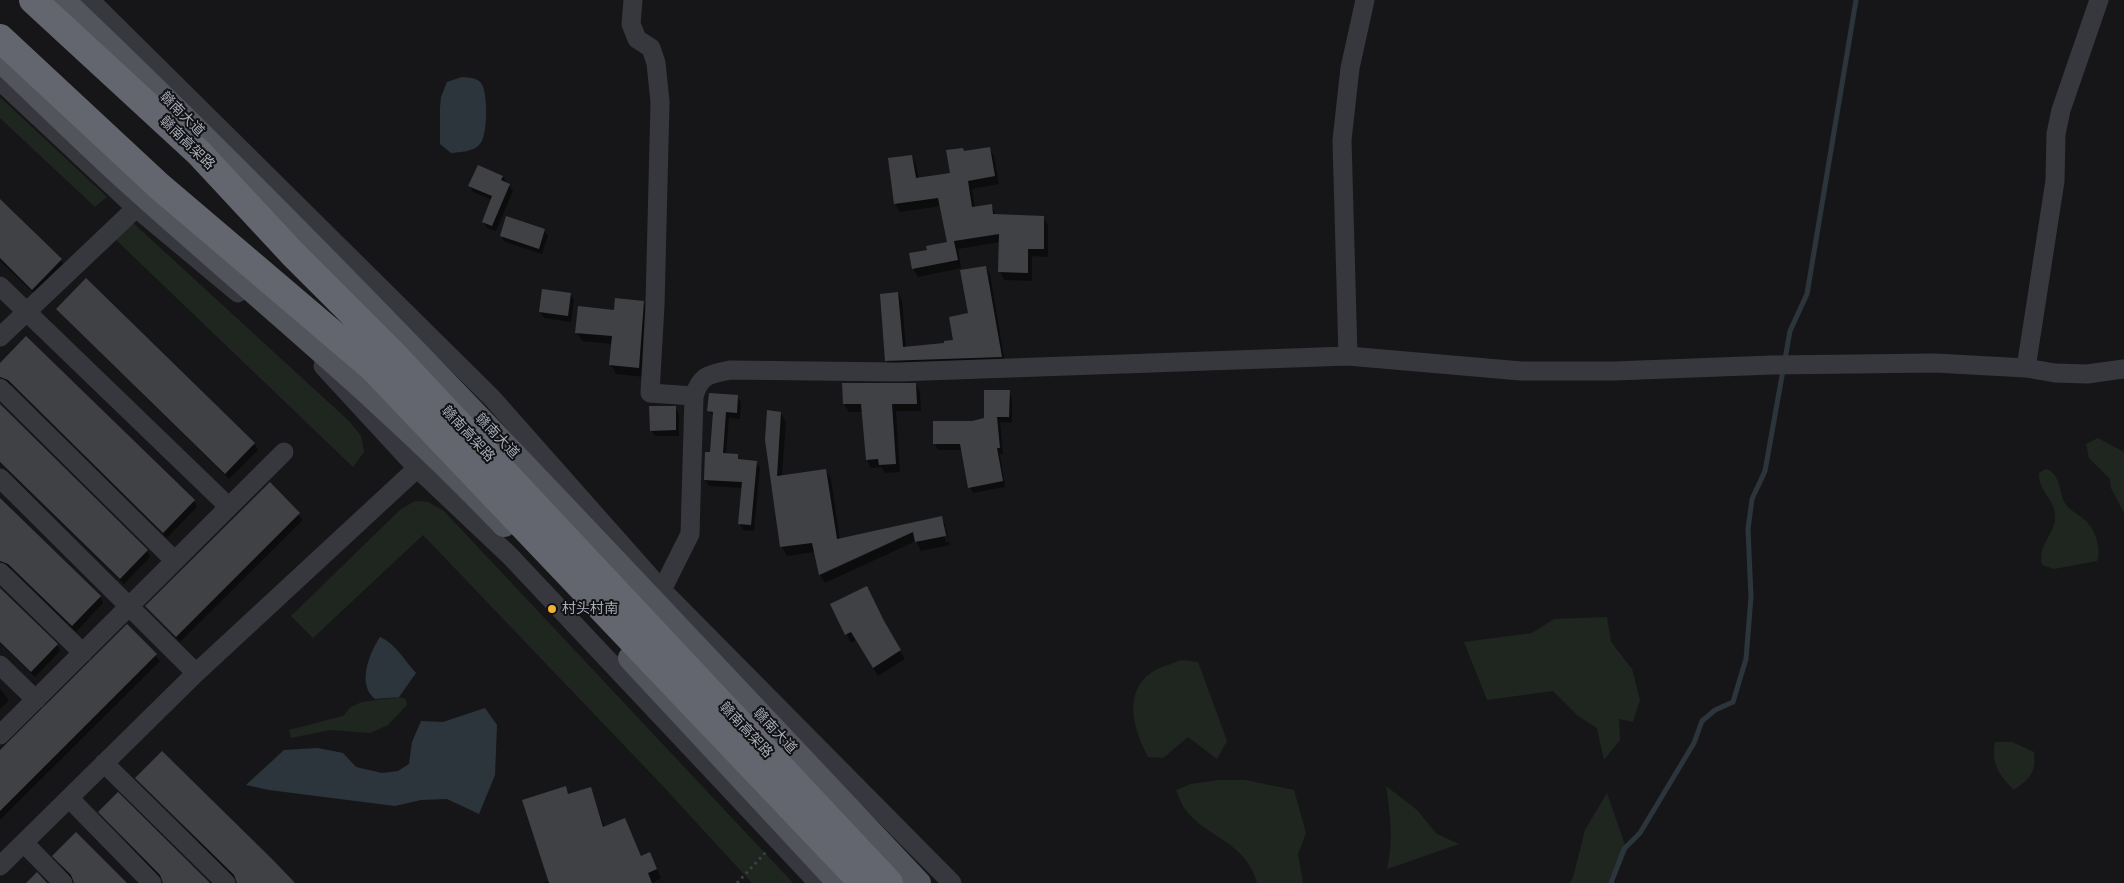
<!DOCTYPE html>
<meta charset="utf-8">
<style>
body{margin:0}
canvas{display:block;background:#161618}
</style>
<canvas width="2124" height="883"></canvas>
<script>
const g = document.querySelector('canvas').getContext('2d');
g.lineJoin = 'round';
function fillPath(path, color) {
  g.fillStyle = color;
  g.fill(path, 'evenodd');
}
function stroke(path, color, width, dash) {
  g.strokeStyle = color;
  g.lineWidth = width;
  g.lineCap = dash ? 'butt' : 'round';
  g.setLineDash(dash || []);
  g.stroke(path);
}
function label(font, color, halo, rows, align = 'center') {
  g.font = font + ' Mulish,"Noto Sans SC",sans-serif';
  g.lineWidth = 4;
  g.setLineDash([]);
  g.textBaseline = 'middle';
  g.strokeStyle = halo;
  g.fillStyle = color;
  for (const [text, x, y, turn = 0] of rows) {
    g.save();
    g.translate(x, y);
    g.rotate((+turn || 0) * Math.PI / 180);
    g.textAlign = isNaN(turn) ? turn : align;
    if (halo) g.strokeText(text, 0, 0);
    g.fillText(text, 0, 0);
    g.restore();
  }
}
fillPath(new Path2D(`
 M0 97 107 197 95 207 0 118Z
 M131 221 350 422 361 436 364 452 353 467 114 238Z
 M2098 438 2124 452V513L2111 488 2110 479 2089 458 2086 444Z
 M2046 469C2062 474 2058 495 2067 506 2072 512 2080 515 2086 521 2095 530 2102 549 2097 561L2054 569 2042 565C2037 544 2056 534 2055 516 2055 499 2038 491 2039 473Z
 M415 501 428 502 444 511 793 883H752L661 784 423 535 313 638 291 616 401 509Z
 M1607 617 1611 642 1632 669 1640 700 1633 722 1619 719 1620 740 1604 760 1597 728 1578 716 1553 691 1487 700 1464 642 1532 633 1554 619Z
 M1181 660 1198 662 1227 741 1217 759 1188 737 1163 758 1148 757C1134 730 1122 693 1152 672 1160 667 1172 664 1181 660Z
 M399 697 406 699 407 705 388 725 370 733 330 730 291 738 289 730 343 716 351 707 362 702Z
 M1995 742H2012L2034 752C2036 774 2030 778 2014 790 1999 775 1991 764 1995 742Z
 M1219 780H1245L1294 790 1306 833 1298 854 1303 883H1257C1246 841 1206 838 1184 808 1181 803 1179 796 1176 790L1191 784Z
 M1386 786 1417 810 1437 834 1459 844 1387 869C1394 842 1390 813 1386 786Z
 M1607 793 1627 851 1613 883H1569L1573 878 1585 830Z`), '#1e261f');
fillPath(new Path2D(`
 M462 77C469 78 476 77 481 83 488 92 488 135 480 144 473 152 460 152 451 153L440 144V108L441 97 447 82Z
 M380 637C396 644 404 660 416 673L399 697 375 699C373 697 369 693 368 690 361 675 371 650 380 637Z
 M485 708 497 725 495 775 479 814 447 799 421 800 395 806 269 790 246 785 284 750 318 748 343 753 356 767 382 773 398 771 409 764 412 742 421 721 443 722Z`), '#2c353c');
fillPath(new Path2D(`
 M989 148 994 156 999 184 972 189 975 208 991 205 996 215 1043 217 1048 225V257L1032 256V281L1004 280 1000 272V242L958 249 961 268 918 277 913 269 928 251 948 243 941 206 900 212 895 204 912 156 916 164 919 179 951 174 965 152Z
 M478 166 503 177 513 191 496 231 487 228 483 221 492 200 473 192 470 186Z
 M0 201 61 260 64 266 36 295 0 261Z
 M544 230 548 236 542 254 505 242 501 236Z
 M986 267 990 274 1005 363 890 367 886 360 898 293 902 300 906 348 946 344 954 341 970 314Z
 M570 294 574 300 571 322 544 318 540 312Z
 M643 302 648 311 644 377 616 374 611 365 612 344 582 341 577 333 616 311Z
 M58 309 254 443 258 450 229 479 62 315Z
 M0 364 194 501 197 507 167 538 13 386 0 383Z
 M916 384 920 392 921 411H896L900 472 885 473 881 467 871 468 867 460 863 412H849L844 404Z
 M1009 391 1012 398V423L1000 422 1003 454H1000L1005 487 973 493 970 487 963 450H938L935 444 972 422 985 419Z
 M737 396 741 402 740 419 729 418 726 455H737L740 461 756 462 760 468 754 531 743 530 740 524 743 488 709 486 705 480 711 454 714 417 709 411Z
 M0 406 147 550 150 557 124 584 0 463Z
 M675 407 679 414V436H655L651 430Z
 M781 413 786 422 782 476 826 471 831 479 840 540 941 518 946 526 950 545 921 551 916 541 825 583 820 575 815 552 787 556 782 547 766 440ZM943 526H945L949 542H946ZM894 539 895 541 821 575V573Z
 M270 484 303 520 180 642 147 607Z
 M0 500 100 597 103 603 76 632 13 570 0 568Z
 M0 589 57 645 60 651 35 677 0 643Z
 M832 605 886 628 905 659 878 676 856 640 851 643Z
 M127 626 160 661 0 820V752Z
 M0 689 9 700 0 709Z
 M137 778 292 883H238Z
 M565 788 569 795 590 789 605 828 625 819 642 857 654 862 661 878 653 883H543L550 881 523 800Z
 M100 812 208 883H164Z
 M54 856 125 883H74Z`), '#0007');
stroke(new Path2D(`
 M1611 883 1624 849 1640 833 1694 743 1702 721 1715 710 1733 702 1746 659 1751 597 1748 529 1752 499 1765 471 1790 331 1807 294 1856 0`), '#2c353c', 5);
fillPath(new Path2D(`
 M990 147 995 176 968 181 972 207 992 204 993 214 1044 216V249H1028V273L998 272 999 234 954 241 958 260 912 269 909 253 927 250 926 246 947 242 938 198 894 204 888 158 912 155 916 178 950 173 946 150 963 148 964 151Z
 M478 165 503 176 501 180 510 184 492 226 482 222 492 196 468 186Z
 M0 199 62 259 32 290 0 258Z
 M506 216 545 229 539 249 500 236Z
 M986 266 1002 357 885 361 880 294 898 292 903 347 944 343V341L953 340 949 317 968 313 960 270Z
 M86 278 255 443 225 474 56 309Z
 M542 289 571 293 568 316 539 312Z
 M615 298 644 301 639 368 609 365 612 336 575 333 578 306 614 310Z
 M26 336 195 500 163 533 8 380 0 377V363Z
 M842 383H916L917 404H892L896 464 879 465 878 459 866 460 861 404H843Z
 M984 390H1010L1009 417H997L1000 448H997L1003 481 968 488 960 444H933V421H972L984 418Z
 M709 393 738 395 737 413 726 412 723 453 738 454V459L757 461 751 525 738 524 742 482 704 480 705 452H710L713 412 707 411Z
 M0 404 148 550 120 579 0 462Z
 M649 406H676V430L650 431Z
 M767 410 781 412 777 476 826 469 837 539 942 516 946 536 915 542 913 532 819 575 812 543 780 547 765 440Z
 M270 482 300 513 176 637 145 606Z
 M0 498 101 596 72 626 8 564 0 561Z
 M867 586 884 621 901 650 873 668 851 632 845 635 830 604Z
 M0 588 58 644 31 672 0 642Z
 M127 624 157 654 0 811V750Z
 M162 751 274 861 295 883H237L234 875 135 778Z
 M566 786 568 794 591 787 603 827 625 818 641 856 650 852 657 869 648 873 652 883H549L522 800Z
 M118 792 210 883H163L160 875 98 812Z
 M76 832 127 883H74L71 875 52 856Z
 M37 872 47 883H26Z`), '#404145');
stroke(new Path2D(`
 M737 883 766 852`), '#3d3f44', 3, [2.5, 4]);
stroke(new Path2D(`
 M90 0 492 398 662 590 952 883
 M633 0 631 24 637 39 651 48 656 63 660 102 655 305 650 393 694 396
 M0 81 136 208 238 293
 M0 286 229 507
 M0 337 136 208
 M1348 356 1342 140 1350 68 1365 0
 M323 366 418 469 510 556 818 883
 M2026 368 2055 181 2056 134 2061 110 2099 0
 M0 388 175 561
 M0 478 196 673
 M0 572 83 653
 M662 590 690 534 694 396C701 374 709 375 730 370L898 372 1348 356 1521 371H1614L1772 365 1935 363 2026 368 2055 373 2087 374 2124 369
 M0 665 36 700
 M0 735 284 452
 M104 763 226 883
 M69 798 152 883
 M24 843 63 883
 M0 866 196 673 426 460`), '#37383d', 19);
stroke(new Path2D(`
 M63 0C360 283 637 585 919 883
 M0 60C40 98 80 137 121 175 249 291 384 399 504 525
 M630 658 839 883`), '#53555c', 24);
stroke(new Path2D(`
 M33 0 199 153 292 253 393 354
 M0 38 159 186 373 368`), '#63666e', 28);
stroke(new Path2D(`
 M393 354 889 883
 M373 368 863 883`), '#63666e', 28);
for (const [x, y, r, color] of [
 [552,609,5,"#f2b134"]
]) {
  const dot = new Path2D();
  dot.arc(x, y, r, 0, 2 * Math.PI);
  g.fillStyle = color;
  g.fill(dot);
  stroke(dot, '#111113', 2);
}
label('14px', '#a8adb8', '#111113', [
 ["赣南大道",182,114,45],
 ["赣南高架路",187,143,44],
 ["赣南高架路",468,434,47],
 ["赣南大道",497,436,46],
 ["赣南高架路",746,730,47],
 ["赣南大道",775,731,47]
]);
label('14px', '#a8adb8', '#111113', [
 ["村头村南",562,609]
], 'left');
</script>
